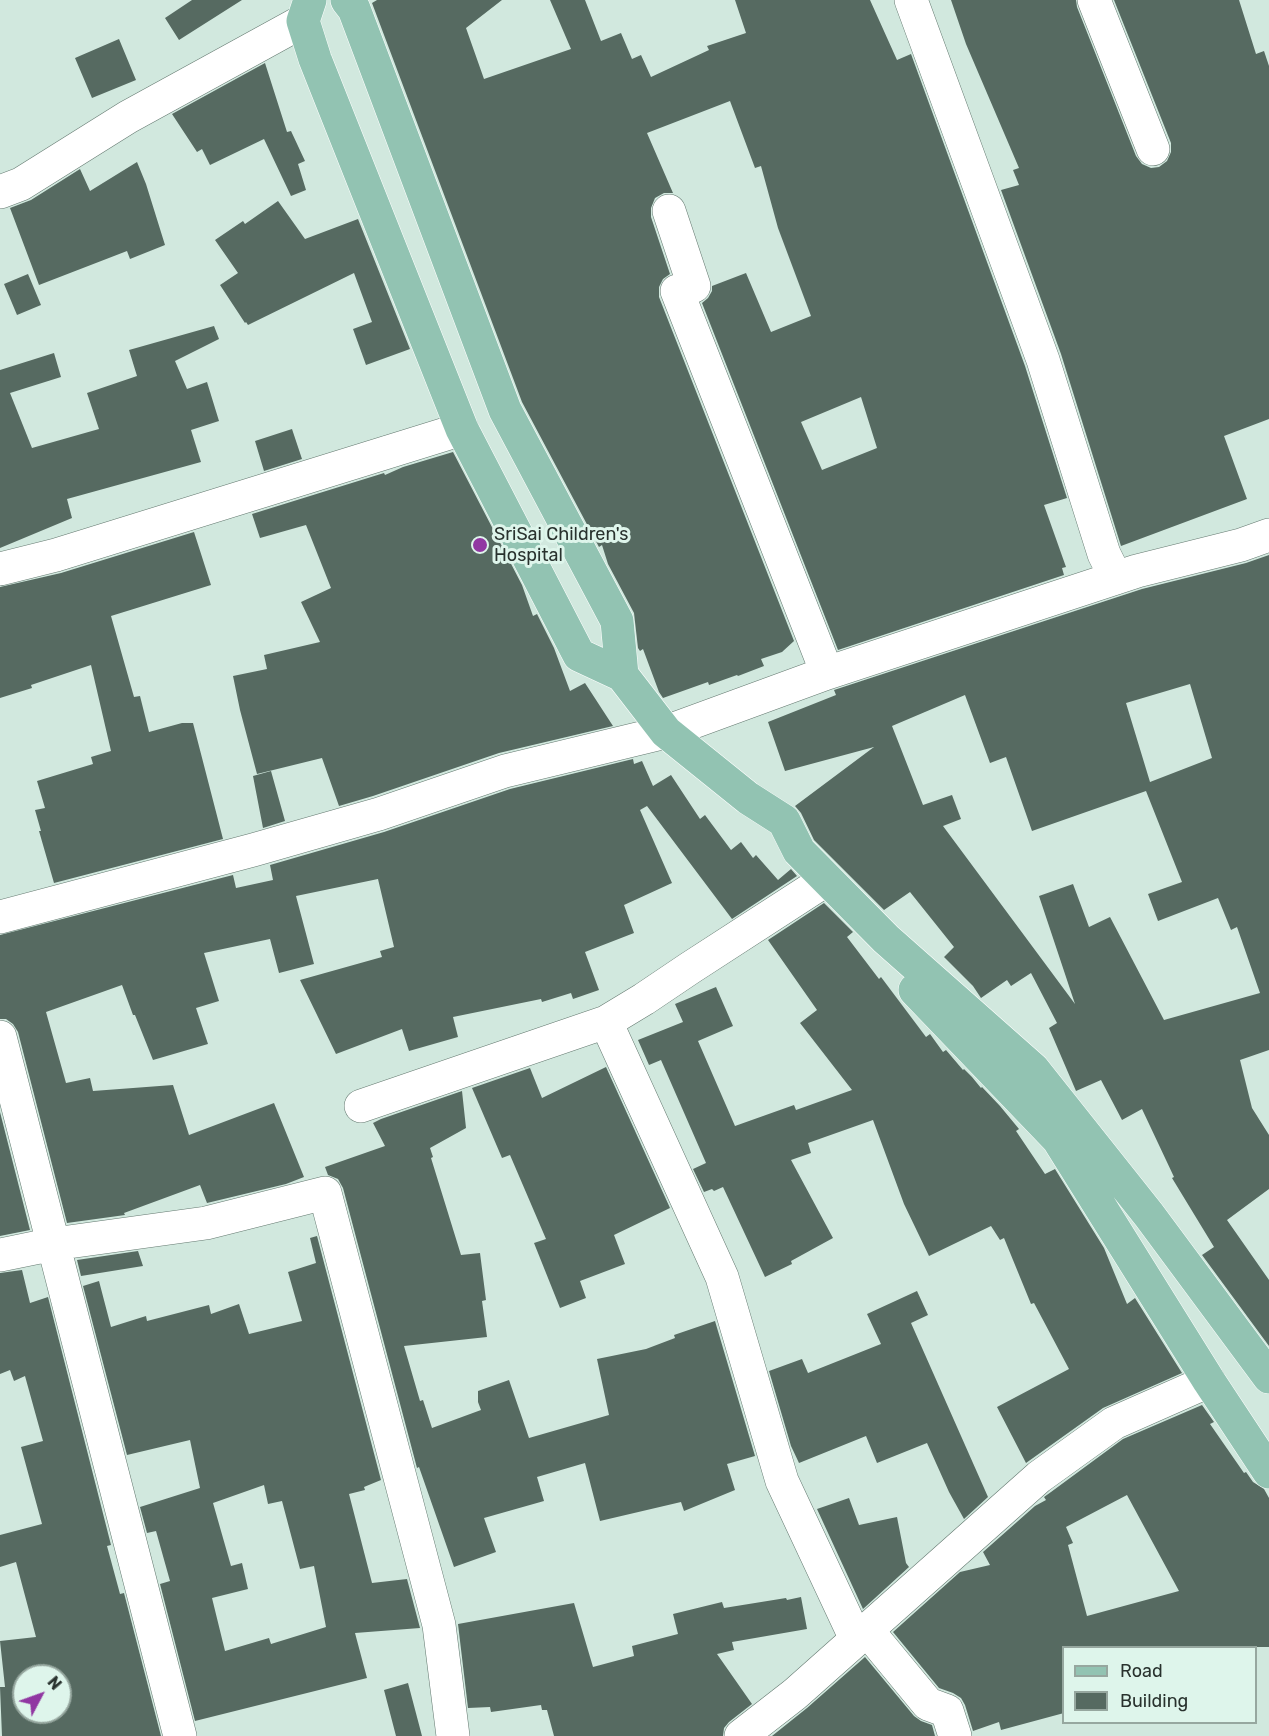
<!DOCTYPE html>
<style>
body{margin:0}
#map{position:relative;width:1269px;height:1736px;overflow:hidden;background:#d1e8de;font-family:Rubik,sans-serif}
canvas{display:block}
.legend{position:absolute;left:1062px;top:1646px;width:195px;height:78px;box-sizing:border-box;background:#def5eb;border:2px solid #96a79f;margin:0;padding:8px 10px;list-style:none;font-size:18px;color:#29322e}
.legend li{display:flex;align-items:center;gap:12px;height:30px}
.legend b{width:30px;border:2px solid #96a79f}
.north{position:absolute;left:12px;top:1664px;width:60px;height:60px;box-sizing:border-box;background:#def5eb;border:2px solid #96a79f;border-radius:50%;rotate:49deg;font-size:16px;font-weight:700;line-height:24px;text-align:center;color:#29322e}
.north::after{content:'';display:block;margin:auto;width:21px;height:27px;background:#9137a2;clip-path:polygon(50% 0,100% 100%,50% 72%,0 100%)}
</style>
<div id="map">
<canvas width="1269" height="1736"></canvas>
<ul class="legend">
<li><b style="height:8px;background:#92c3b2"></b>Road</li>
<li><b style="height:16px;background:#566a61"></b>Building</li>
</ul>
<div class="north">N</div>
</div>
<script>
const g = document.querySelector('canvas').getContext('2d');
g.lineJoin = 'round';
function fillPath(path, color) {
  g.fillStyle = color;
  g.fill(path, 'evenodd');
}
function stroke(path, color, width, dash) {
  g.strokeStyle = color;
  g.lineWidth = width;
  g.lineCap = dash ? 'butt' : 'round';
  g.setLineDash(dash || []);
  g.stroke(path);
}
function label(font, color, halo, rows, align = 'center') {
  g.font = font + ' Rubik,sans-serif';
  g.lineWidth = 6;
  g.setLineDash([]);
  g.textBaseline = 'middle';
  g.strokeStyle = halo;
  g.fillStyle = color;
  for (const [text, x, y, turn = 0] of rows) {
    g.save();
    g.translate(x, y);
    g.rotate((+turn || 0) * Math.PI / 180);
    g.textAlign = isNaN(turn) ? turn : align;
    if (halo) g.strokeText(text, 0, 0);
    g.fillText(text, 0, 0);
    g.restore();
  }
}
fillPath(new Path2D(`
 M192 0H242L179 40 165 18Z
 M377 0H502L466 28 484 79 571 49 550 0H585L601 41 621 33 632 59 641 55 651 77 709 50 707 46 746 33 735 0H870L897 60 911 54 1025 366 1067 498 1044 505 1066 567 1062 568 1064 575 838 650 702 303 708 298 712 291V286L746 273 771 332 811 316 778 228 761 166 755 168 730 101 647 133 673 193H664L655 198 651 208V217L670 274 663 279 659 287V297L794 641 782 652 761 659 764 666 738 676 737 675 709 685 708 682 663 698 659 692 643 649 640 651 638 648 634 613 608 564 602 545 599 547 522 402 372 3ZM861 397 877 448 822 470 801 422Z
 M951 0H1076L1077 7 1136 156 1142 164 1151 168 1159 167 1167 161 1171 152V143L1114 0H1239L1256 54 1264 51 1269 66V419L1224 436 1247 499 1121 546 1061 354 1001 190 1019 185 1013 170 1019 168 966 44Z
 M119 39 136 80 92 98 75 58Z
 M265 63 287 132 291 131 305 161 298 164 306 190 291 196 264 139 210 165 202 149 197 152 172 114Z
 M137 162 146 184 165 245 130 259 127 251 39 285 10 208 31 200 80 169 90 191Z
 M278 201 305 239 358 219 410 349 366 365 353 329 372 322 354 273 248 325 246 322 245 323 220 285 238 273 215 240 243 221 245 224Z
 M28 274 41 305 17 315 4 284Z
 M214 326 219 339 175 361 187 389 207 382 219 421 191 430 201 462 67 499 72 518 0 548V370L54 353 61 377 10 393 32 448 99 429 87 393 137 376 129 350Z
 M292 429 302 459 264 471 255 441Z
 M453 452 522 585 533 616 537 614 554 648 570 691 585 683 613 726 499 753 373 796 339 806 322 758 257 774 240 710 233 676 267 669 264 655 320 642 301 602 331 588 306 525 260 538 252 514 384 473 385 475 403 467Z
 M194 532 211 585 111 616 134 697 140 696 149 732 182 723H193L223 839 54 883 39 831H41L35 810 45 808 37 781 93 764 91 757 111 751 91 665 31 685 32 688 0 698V587L61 573Z
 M1269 555V1050L1240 1060 1252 1108 1269 1135V1189L1227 1220 1269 1280V1346L1202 1255 1214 1247 1172 1178 1174 1177 1142 1109 1122 1120 1101 1080 1076 1091 1049 1028 1057 1023 1031 973 1011 986 1007 980 981 998 973 986 944 957 954 947 910 892 884 910 814 840 801 813 795 806 874 747 785 771 768 722 836 695 834 690 1142 589 1246 563ZM1190 684 1212 758 1150 782 1126 703ZM965 695 990 763 1006 757 1032 831 1146 791 1182 882 1148 894 1158 921 1218 898 1231 930 1237 927 1260 993 1164 1020 1110 917 1089 927 1073 884 1039 896 1075 1004 943 826 961 819 952 795 923 805 892 726Z
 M633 759 634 764 642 761 653 786 671 775 700 819 705 815 731 850 741 842 753 858 756 855 778 880 791 869 797 876 732 919 647 806 640 810 672 883 624 905 634 933 585 952 599 990 573 999 571 993 542 1002 541 999 453 1017 458 1037 409 1051 402 1029 336 1054 300 980 382 957 380 951 394 947 378 879 296 896 314 964 279 973 270 939 204 953 219 1001 196 1008 208 1044 153 1060 135 1015H133L122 985 46 1012 66 1083 90 1078 93 1091 173 1085 189 1135 274 1103 304 1177 286 1184 207 1203 200 1185 124 1213 125 1215 67 1223 18 1032 13 1024 6 1019H0V935L233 875 236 888 273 880 270 865 384 832 510 789Z
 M271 771 285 821 263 828 253 776Z
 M824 903 853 932 847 937 879 979 881 977 926 1037 930 1034 943 1052 946 1050 963 1070 964 1069 972 1077 981 1088 982 1087 1000 1106 1019 1129 1016 1131 1045 1174 1055 1169 1104 1248 1127 1304 1135 1298 1182 1373 1103 1408 1026 1463 997 1407 1069 1369 1034 1303 1031 1304 1004 1238 1000 1240 991 1226 929 1256 904 1204 873 1120 808 1143 811 1153 791 1160 833 1238 791 1261 792 1264 765 1277 723 1187 714 1191 712 1189 704 1192 693 1169 706 1163 661 1060 649 1065 638 1040 683 1022 675 1004 716 987 733 1026 698 1041 735 1126 794 1105 796 1110 852 1090 800 1023 817 1010 768 940Z
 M606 1067 670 1208 614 1235 625 1264 580 1281 586 1298 560 1308 534 1243 546 1239 510 1155 502 1158 472 1088 530 1068 542 1098Z
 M462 1091 466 1128 430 1148 433 1157 431 1158 461 1255 480 1253 486 1300 482 1301 487 1337 404 1346 420 1401 423 1400 432 1428 481 1410 478 1402V1391L509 1380 529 1438 609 1415 597 1359 646 1349 675 1338 674 1335 715 1321 755 1456 727 1464 735 1490 684 1511 681 1502 600 1521 585 1463 537 1477 544 1501 484 1518 496 1552 454 1567 419 1467 417 1468 343 1188 338 1179 328 1175 325 1167 385 1146 373 1123 381 1119Z
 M0 1112 30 1230 0 1236Z
 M317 1236 381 1480 364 1487 365 1490 349 1494 372 1583 407 1579 420 1628 355 1633 367 1678 195 1721 160 1584 170 1581 156 1531 147 1533 140 1507 200 1488 190 1440 127 1455 83 1286 99 1281 111 1327 146 1316 147 1321 209 1305 211 1314 239 1304 249 1334 302 1321 288 1272 316 1263 310 1238ZM264 1485 268 1504 282 1501 300 1569 314 1566 326 1627 271 1644 269 1638 225 1651 212 1598 248 1589 242 1563 231 1566 213 1503Z
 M138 1251 143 1266 81 1276 77 1260Z
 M22 1270 30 1303 48 1297 111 1545 107 1546 120 1594 124 1593 161 1736H2L0 1687H5L0 1641 36 1637 16 1562 0 1567V1535L42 1524 21 1447 43 1441 25 1376 14 1381 10 1370 0 1374V1273ZM24 1676H60V1712H24Z
 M917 1291 928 1315 911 1323 988 1497 964 1519 949 1492 927 1443 877 1463 866 1436 799 1463 791 1446 769 1371 802 1359 808 1373 881 1344 867 1314Z
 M1202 1405 1214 1422 1210 1424 1244 1473 1246 1472 1253 1482 1264 1489 1269 1498V1647H1064V1713L1001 1730 999 1722 973 1731 965 1705 961 1698 953 1693 939 1688 893 1632 960 1572 990 1565 983 1552 1035 1506 1046 1500 1044 1497 1051 1492 1123 1439ZM1127 1495 1179 1591 1087 1616 1068 1545 1073 1543 1066 1527Z
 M849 1498 859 1525 897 1517 906 1563 909 1567 863 1609 817 1509Z
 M801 1597 807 1629 732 1642 734 1650 717 1654 752 1704 729 1722 724 1728 723 1736H554L547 1710H542L541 1705 491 1712 490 1707 468 1708 458 1624 574 1603 593 1667 634 1656 632 1646 678 1634 673 1614 722 1602 724 1608 786 1598 787 1600Z
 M865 1657 914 1716 921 1721 932 1725 935 1736H772L807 1708Z
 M408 1683 422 1736H396L384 1690Z`), '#566a61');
const minor = new Path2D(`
 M911 0 1043 360 1104 554 1116 578
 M1094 0 1153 149
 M0 192 21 184 128 117 303 21
 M669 211 694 286 677 291 827 673
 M0 569 56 555 462 429
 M0 917 253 850 379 814 505 771 666 732 827 673 1137 571 1241 545 1269 535
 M606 1022 644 999 690 968 815 887
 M0 1037 180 1736
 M361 1106 606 1022 722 1277 782 1481 856 1639
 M0 1255 54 1244 206 1223 325 1193 439 1625 453 1736
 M867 1630 928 1704 947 1711 955 1736
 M741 1736 795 1694 1039 1477 1114 1423 1209 1381`);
const major = new Path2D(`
 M310 0 303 21 315 59 462 429 579 655 622 675 666 732 748 798 784 821 799 851 886 939 1033 1069 1149 1215 1269 1377
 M347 0 354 9 505 410 617 621 622 675
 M915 990 1058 1139 1209 1381 1269 1472`);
stroke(minor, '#647970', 34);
stroke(major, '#fff', 34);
stroke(minor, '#fff', 33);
stroke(major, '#92c3b2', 33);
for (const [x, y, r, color] of [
 [480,545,8,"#9137a2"]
]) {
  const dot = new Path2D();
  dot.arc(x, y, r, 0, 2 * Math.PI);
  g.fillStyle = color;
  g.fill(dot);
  stroke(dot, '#def5eb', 2);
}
label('18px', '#29322e', '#def5eb', [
 ["SriSai Children's",494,535],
 ["Hospital",494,556]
], 'left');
</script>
